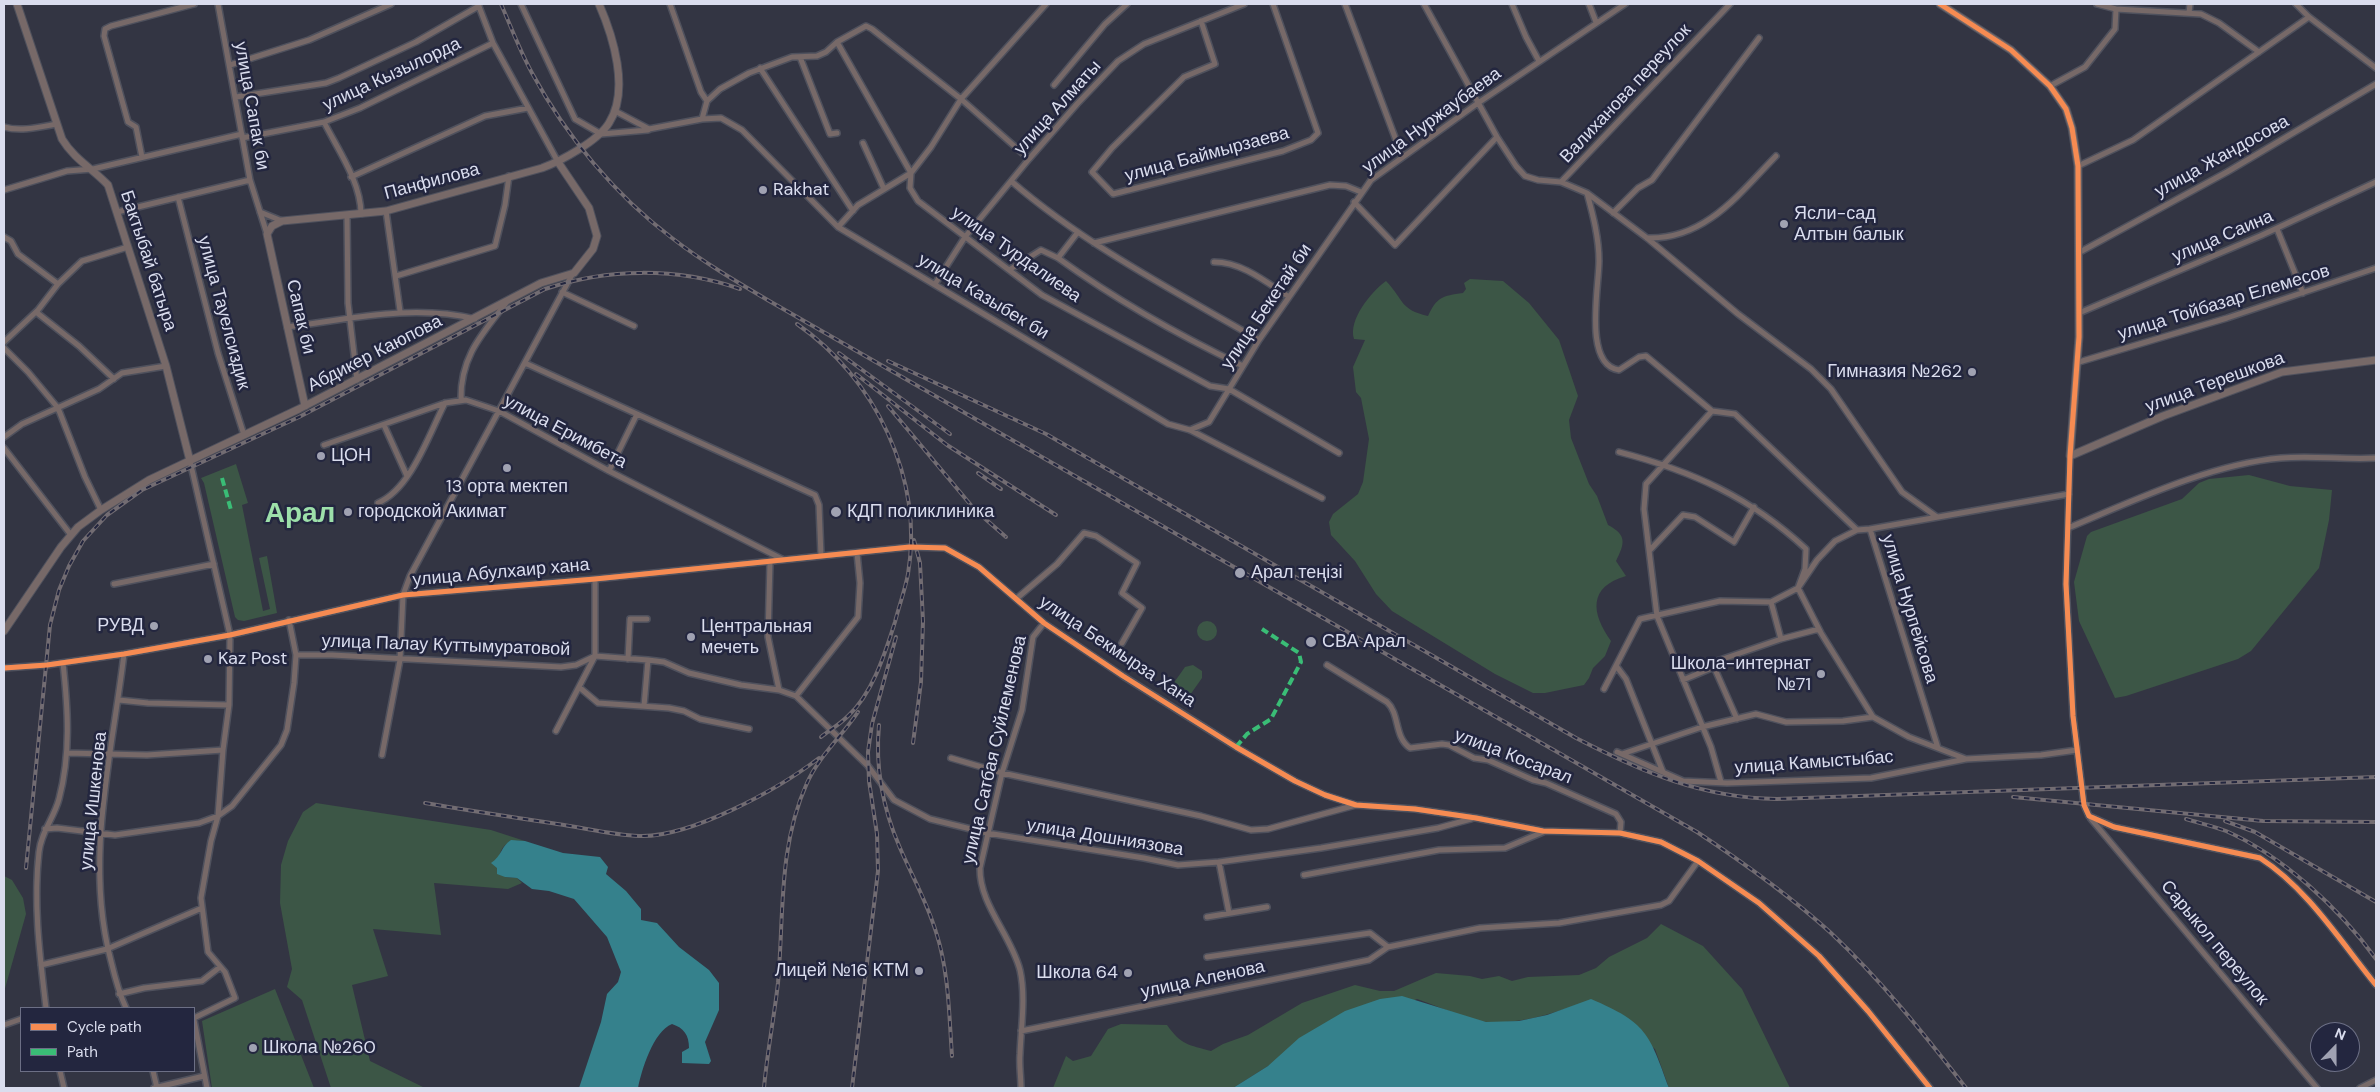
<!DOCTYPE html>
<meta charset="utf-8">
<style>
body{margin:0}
#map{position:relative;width:2380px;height:1092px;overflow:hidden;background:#333543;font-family:"DM Sans",sans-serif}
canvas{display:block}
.frame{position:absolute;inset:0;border:5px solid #daddee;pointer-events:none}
.legend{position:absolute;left:20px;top:1007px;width:175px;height:65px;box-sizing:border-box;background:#23263f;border:1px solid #6c6f85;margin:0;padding:6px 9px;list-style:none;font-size:15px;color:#daddee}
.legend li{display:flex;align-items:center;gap:10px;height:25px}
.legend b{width:25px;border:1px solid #6c6f85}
.north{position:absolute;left:2310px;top:1022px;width:50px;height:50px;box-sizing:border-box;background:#23263f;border:1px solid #6c6f85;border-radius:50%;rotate:22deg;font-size:14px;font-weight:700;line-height:20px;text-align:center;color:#daddee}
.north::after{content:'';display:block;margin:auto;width:18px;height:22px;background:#a0a2b2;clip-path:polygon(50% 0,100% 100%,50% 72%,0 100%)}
</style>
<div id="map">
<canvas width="2380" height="1092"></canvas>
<div class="frame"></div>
<ul class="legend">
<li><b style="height:6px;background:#f68b52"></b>Cycle path</li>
<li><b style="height:6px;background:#3abd76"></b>Path</li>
</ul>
<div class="north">N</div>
</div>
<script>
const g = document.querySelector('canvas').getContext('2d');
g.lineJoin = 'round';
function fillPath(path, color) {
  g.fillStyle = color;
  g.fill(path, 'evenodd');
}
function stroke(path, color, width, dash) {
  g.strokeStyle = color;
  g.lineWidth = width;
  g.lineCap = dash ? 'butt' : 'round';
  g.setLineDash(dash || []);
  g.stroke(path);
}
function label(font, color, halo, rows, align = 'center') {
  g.font = font + ' "DM Sans",sans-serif';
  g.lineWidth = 5;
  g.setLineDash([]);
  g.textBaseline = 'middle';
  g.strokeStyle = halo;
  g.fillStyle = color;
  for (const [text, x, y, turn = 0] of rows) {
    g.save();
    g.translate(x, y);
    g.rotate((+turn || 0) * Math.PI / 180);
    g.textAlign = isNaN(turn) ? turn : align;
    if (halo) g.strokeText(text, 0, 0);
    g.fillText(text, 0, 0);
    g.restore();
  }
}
fillPath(new Path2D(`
 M1470 279 1503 281 1529 303 1559 340 1578 396 1569 420 1571 438 1589 484 1597 496 1608 525C1627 535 1625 543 1616 561L1626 576C1588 587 1591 613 1611 641L1605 656 1593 668 1589 678 1584 685 1545 693H1533L1495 674 1392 611 1376 594 1355 561 1331 535 1329 522 1333 514 1358 494 1363 482 1369 439 1361 398 1356 392 1353 367 1365 340 1354 339C1348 320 1371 292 1386 281 1405 301 1399 309 1428 316 1437 297 1442 296 1463 293L1466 289 1464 283Z
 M236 464 248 503 242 505 263 611 270 609 259 558 267 556 277 613 244 621 238 620 235 617 204 483 201 478Z
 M2249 475 2290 486 2332 490 2329 520 2319 568 2251 651 2238 659 2126 696 2115 698 2079 621 2074 582 2087 536 2091 532 2182 499 2199 483 2209 479Z
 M1197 631a10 10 0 1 1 20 0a10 10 0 1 1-20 0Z
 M1193 665 1202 671V678L1190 695 1173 684 1185 667Z
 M316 803 491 830 525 841C504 839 500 847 497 868L505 877 517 878 522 883 508 889 434 883 441 935 373 929 388 976 352 985 370 1061 425 1088H331L302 1000 287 987 292 969 280 903 281 865 288 841 303 812Z
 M4 876 12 880 23 898 26 914 4 992Z
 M1661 924 1703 946 1742 989 1790 1088H1669L1655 1049 1592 1000C1558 1011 1523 1025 1487 1022 1470 1021 1435 1005 1417 999L1268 1066 1233 1088H1053L1066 1056 1073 1061 1091 1056 1108 1029 1121 1024 1167 1025C1181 1045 1189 1045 1211 1051L1223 1044 1248 1035 1302 1003 1355 985 1380 991H1394L1436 973 1470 976 1482 979 1499 976 1512 981 1528 977 1579 975 1596 968 1609 957 1647 938Z
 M275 989 314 1088H212L202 1021Z`), '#3c5646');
fillPath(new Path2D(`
 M511 840 525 841 563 853 600 857 608 867 606 874 626 891 641 909V920L657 923 679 947 709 970 719 983V1010L705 1042 711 1061 709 1064 682 1063V1052L689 1048C689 1035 684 1028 672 1024 653 1032 642 1069 638 1088H579L601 1022 607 994 618 982 621 972 607 937 574 899 549 891 532 889 517 878 505 877 497 874V868L491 863C502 856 501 846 511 840Z
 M1402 996 1486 1022 1519 1021 1547 1015 1591 999C1647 1023 1649 1033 1669 1088H1233L1268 1066 1299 1038 1345 1011 1380 999Z`), '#35818c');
const minor = new Path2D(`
 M218 4 250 180 267 234
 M478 4 493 43 558 162
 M521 4 575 119 601 134 648 130
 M670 4 701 92 707 101 720 89 749 73 792 57 817 56 826 52 837 42 866 26 872 29 961 99 1029 159
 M1345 4 1402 156
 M1424 4 1497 137 1516 166 1525 176 1538 180 1561 182 1587 193 1647 238 1738 314 1811 369 1831 389 1902 492 1937 517
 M1512 4 1526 37 1539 61
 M1589 4 1596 22
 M2097 4 2116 9 2201 14 2219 23 2259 52
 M2296 4 2309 17 2376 68
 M2189 13 2190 4
 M1201 21 1215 64 1184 77 1112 148 1092 172 1113 194 1283 151 1311 140 1318 133 1273 4
 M837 42 911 173 910 188 918 201 1042 295 1210 386 1229 389 1339 453
 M800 57 830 134 837 133
 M230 65 309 40 391 4
 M760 68 853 211
 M1054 85 1105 24 1127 4
 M2050 86 2085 67 2115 29 2116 9
 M236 97 326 83 339 78 416 42 479 6
 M615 111 649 129 702 119 721 118 742 130 838 227 1168 424 1190 430 1322 498
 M702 119 707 101
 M324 122C338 150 361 182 361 214
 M4 127C21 132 40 127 57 124
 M242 138 324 122 360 108 493 43
 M863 143 884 189
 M142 157 136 127 128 122 104 36 105 29 111 26 194 4
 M2078 166 2133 140 2309 17
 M351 177 485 116 528 108
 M1011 181C1085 245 1174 291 1259 340
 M1561 182 1730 4
 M4 190 67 171 93 169 242 134
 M1587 193C1593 215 1599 238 1599 261 1599 287 1583 365 1619 370L1639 357 1646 356 1712 411 1735 414 1857 530 1870 529 1938 748
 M178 197 218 353 244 435
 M1354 202 1395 245 1497 137
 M386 211 400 311
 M117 212 250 180
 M260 212 282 221
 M1613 213 1638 188 1652 180 1759 38
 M347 215 348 303 357 380
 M838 227 858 205 911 173 931 147 961 99 1046 4
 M2277 229 2303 293
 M4 237 11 241 18 254 58 284
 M1647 238C1705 240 1739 194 1776 156
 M1094 243 1330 185 1346 186 1361 192
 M2080 252 2227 172 2376 84
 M1058 258C1116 300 1178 335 1243 366
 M1214 262C1242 262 1266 282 1289 297
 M1009 270 1041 250 1058 258 1078 232
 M396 276 495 246 505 205 509 176
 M935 284 965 237 1029 159 1077 104 1118 61 1144 44 1244 4
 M562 292 634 326
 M36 312 79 346 114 379
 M2079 313 2260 236 2376 182
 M287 327C351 319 412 304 475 319
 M4 342 38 310 58 284 82 261 128 247
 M4 348 28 372 58 408 85 477 101 510
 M2079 362 2227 318 2376 268
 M525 363 815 495 819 505 821 556
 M461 400C460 357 482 334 506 303
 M1712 411 1646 484 1644 509 1657 616 1711 747 1721 782
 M384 425 407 476
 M1190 430 1209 422 1259 340 1371 180 1478 103 1625 4
 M4 437 22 424 99 389 122 373 166 366
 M324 445 445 403 466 400 499 411 609 471 782 559
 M4 448 71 535
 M1619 452C1692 471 1750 497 1806 549L1805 569 1798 588 1821 633 1873 717
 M2070 456 2066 584 2073 716 2084 805 2089 816 2114 827 2260 858C2307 888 2341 942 2376 985
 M190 461 230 635 229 705 223 750 218 816 211 841 201 898 208 952 225 972 235 998 194 1018
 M609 471 637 414
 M378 503C411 489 429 434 445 403
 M2068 528C2133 501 2210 464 2281 458 2312 455 2345 460 2376 458
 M1870 529 2069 494
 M1650 550 1683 515 1695 517 1734 542 1754 507
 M114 584 214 564
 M1016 599 1057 564 1084 533 1096 536 1137 563 1122 593 1142 608 1122 643
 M1771 602 1781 639
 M124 654C112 755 84 860 111 961 115 978 119 993 126 1008
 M296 655H332L561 667 576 665 595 656 648 660 664 662 689 673 741 685 779 690 768 637 770 562
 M628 659 630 619H647
 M1327 665 1387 702C1400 714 1394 737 1410 748L1442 744 1449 745 1474 758 1488 760 1533 780 1546 783 1616 814 1621 822 1620 833
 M1617 667 1626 679 1663 772
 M1714 667 1737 719
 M4 668 47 665 124 654 230 635 403 595 595 579 910 547 945 548 979 567 1044 623 1123 676 1236 747 1295 781 1325 795 1356 805 1415 809 1476 818 1543 831 1620 833 1661 842 1698 861 1759 903 1819 956 1868 1011 1930 1088
 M1683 680 1714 667 1717 661 1781 639 1819 629
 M579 687 598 703 669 708 684 711 700 719 749 729
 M1604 689 1640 619 1720 601 1771 602 1798 588 1817 560 1835 541 1857 530
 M779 690 796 696 868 766 894 800 930 819 987 833 1144 858 1178 865 1219 862 1321 848 1438 828 1471 819
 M796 696 858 617 860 583 857 553
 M119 700 148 703 229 705
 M644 706 648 660
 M556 731 595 656V579
 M1617 752 1683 781 1727 783 1871 778 1966 759 2041 755 2077 750
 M67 753 147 755 223 750
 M1622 754 1702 727 1756 714 1786 722 1843 721 1873 717 1909 737 1966 759
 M382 755 400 660 403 595 410 576 573 273
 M951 758 1002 773 1201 816 1251 830 1268 829 1356 805
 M2091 819 2317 1088
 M45 829 57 828 115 835 199 823 218 816 232 806 281 745 287 730 294 683 296 655 289 620
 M1219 862 1229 913
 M1304 875 1439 850 1505 848 1543 832
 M1207 917 1267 907
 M1207 957 1370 933 1388 947 1480 928 1559 923 1661 905 1669 901 1698 861
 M41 965 107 949 202 908
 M119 994 144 988 202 981 220 967
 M46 1008C40 957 33 904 39 852 41 832 54 818 59 799 71 754 68 709 63 663
 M194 1020 207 1088
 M4 1025 21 1019
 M1021 1031 1369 960 1388 947
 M60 1071 64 1088
 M153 1071 157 1088
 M154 1088 204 1076
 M1021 1088C1021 1077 1019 1065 1020 1054 1021 1027 1026 997 1020 970 1011 935 979 904 980 868L1002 773 1022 710 1033 637 1044 623
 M2360 1088 2376 1080`);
const tertiary = new Path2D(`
 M17 4 62 139C74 159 93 169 108 185L166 366 190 461
 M1940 4 2011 50 2050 86 2066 109 2072 128 2078 166 2079 337 2070 456 2163 416 2282 372 2376 360
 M305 406 267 234 272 226 282 221 386 211 542 168C561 161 598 141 609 123 630 90 613 36 599 4
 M4 631 61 547 78 527 101 510 149 480 299 409 541 283 574 273 593 249 597 236 589 208 558 162`);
stroke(minor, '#4f515d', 8);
stroke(tertiary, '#4f515d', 9);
stroke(minor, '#776968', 5);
stroke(tertiary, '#776968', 7);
const rail = new Path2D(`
 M501 4C511 27 520 51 532 73 566 136 615 195 672 238 703 262 737 282 771 302L1697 832C1744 863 1789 895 1831 933 1881 980 1924 1034 1966 1088
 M797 324C875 378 924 478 908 574 905 590 899 606 895 622 885 653 873 693 848 716 840 724 830 730 821 737
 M839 353 950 434
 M888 361 1046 434 1576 738C1642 772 1702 798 1777 799L2376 777
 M856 374 947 445 1056 515
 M888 406 975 510 1006 537
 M978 473 1001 489
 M879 725C875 767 883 809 900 848 912 876 927 902 936 932 949 972 949 1015 952 1056
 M913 743 921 682 923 621 920 563 914 540
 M2013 797 2263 821 2376 822
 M425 803C471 811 518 818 564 825 589 829 615 835 639 836 690 838 779 789 819 758
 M2186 819C2199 823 2213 826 2226 831 2283 856 2340 909 2376 959
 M2225 821 2255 832 2376 902
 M26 868 50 625 59 590 69 566 83 541 107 515 142 490 299 417 545 289C607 268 677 267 740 289
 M764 1088C767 1053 774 1018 778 983 784 915 778 847 807 783 819 756 842 736 858 712
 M852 1088 878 871 877 834 869 781 868 752 872 724 896 637`);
stroke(rail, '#726c72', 4);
stroke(rail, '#23263f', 2, [5.5]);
stroke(new Path2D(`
 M222 478 231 510
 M1236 747 1247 734 1271 719 1301 662 1299 653 1262 629`), '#3abd76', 4, [8, 4]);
stroke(new Path2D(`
 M1940 4 2011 50 2050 86 2066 109 2072 128 2078 166 2079 337 2070 456 2066 584 2073 716 2084 805 2089 816 2114 827 2260 858C2307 888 2341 942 2376 985
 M4 668 47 665 124 654 230 635 403 595 595 579 910 547 945 548 979 567 1044 623 1123 676 1236 747 1295 781 1325 795 1356 805 1415 809 1476 818 1543 831 1620 833 1661 842 1698 861 1759 903 1819 956 1868 1011 1930 1088`), '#f68b52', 5);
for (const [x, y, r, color] of [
 [763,190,5,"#a0a2b2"],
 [1784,224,5,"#a0a2b2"],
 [1972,372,5,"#a0a2b2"],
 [321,456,5,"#a0a2b2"],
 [507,468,5,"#a0a2b2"],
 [348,512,5,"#a0a2b2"],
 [836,512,6,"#a0a2b2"],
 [1240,573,6,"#a0a2b2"],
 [154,626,5,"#a0a2b2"],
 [691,637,5,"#a0a2b2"],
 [1311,642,6,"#a0a2b2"],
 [208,659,5,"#a0a2b2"],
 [1821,674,5,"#a0a2b2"],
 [919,971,5,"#a0a2b2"],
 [1128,973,5,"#a0a2b2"],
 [253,1048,5,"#a0a2b2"]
]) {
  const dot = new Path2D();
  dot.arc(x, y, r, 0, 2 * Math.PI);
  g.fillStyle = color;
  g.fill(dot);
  stroke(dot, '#23263f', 2);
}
label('18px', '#daddee', '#23263f', [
 ["улица Кызылорда",392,75,-25],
 ["Валиханова переулок",1626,94,-47],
 ["улица Сапак би",251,106,80],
 ["улица Алматы",1058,108,-48],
 ["улица Нуржаубаева",1432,121,-36],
 ["улица Баймырзаева",1207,155,-15],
 ["улица Жандосова",2222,157,-29],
 ["Панфилова",432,182,-15],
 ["улица Саина",2223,237,-23],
 ["улица Турдалиева",1016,255,35],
 ["Бактыбай батыра",148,261,72],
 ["улица Казыбек би",983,297,31],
 ["улица Тойбазар Елемесов",2224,303,-17],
 ["улица Бекетай би",1267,307,-56],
 ["улица Тауелсиздик",223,313,75],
 ["Сапак би",300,317,77],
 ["Абдикер Каюпова",375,354,-27],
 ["улица Терешкова",2215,383,-20],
 ["улица Еримбета",565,432,28],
 ["улица Абулхаир хана",501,573,-5],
 ["улица Нурпейсова",1909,609,73],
 ["улица Палау Куттымуратовой",446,646,2],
 ["улица Бекмырза Хана",1117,652,34],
 ["улица Сатбая Суйлеменова",995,750,-77],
 ["улица Косарал",1513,757,21],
 ["улица Камыстыбас",1814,763,-4],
 ["улица Ишкенова",94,801,-84],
 ["улица Дошниязова",1105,838,9],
 ["Сарыкол переулок",2214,943,50],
 ["улица Аленова",1203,980,-12]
]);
label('18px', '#daddee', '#23263f', [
 ["Rakhat",773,190],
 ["Ясли-сад",1794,214],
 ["Алтын балык",1794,235],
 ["Гимназия №262",1962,372,"right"],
 ["ЦОН",331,456],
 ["13 орта мектеп",507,487,"center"],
 ["городской Акимат",358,512],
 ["КДП поликлиника",847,512],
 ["Арал теңізі",1251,573],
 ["РУВД",144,626,"right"],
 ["Центральная",701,627],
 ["мечеть",701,648],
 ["СВА Арал",1322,642],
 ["Kaz Post",218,659],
 ["Школа-интернат",1811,664,"right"],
 ["№71",1811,685,"right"],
 ["Лицей №16 КТМ",909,971,"right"],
 ["Школа 64",1118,973,"right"],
 ["Школа №260",263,1048]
], 'left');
label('bold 28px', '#9de0aa', '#23263f', [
 ["Арал",300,515]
]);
</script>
